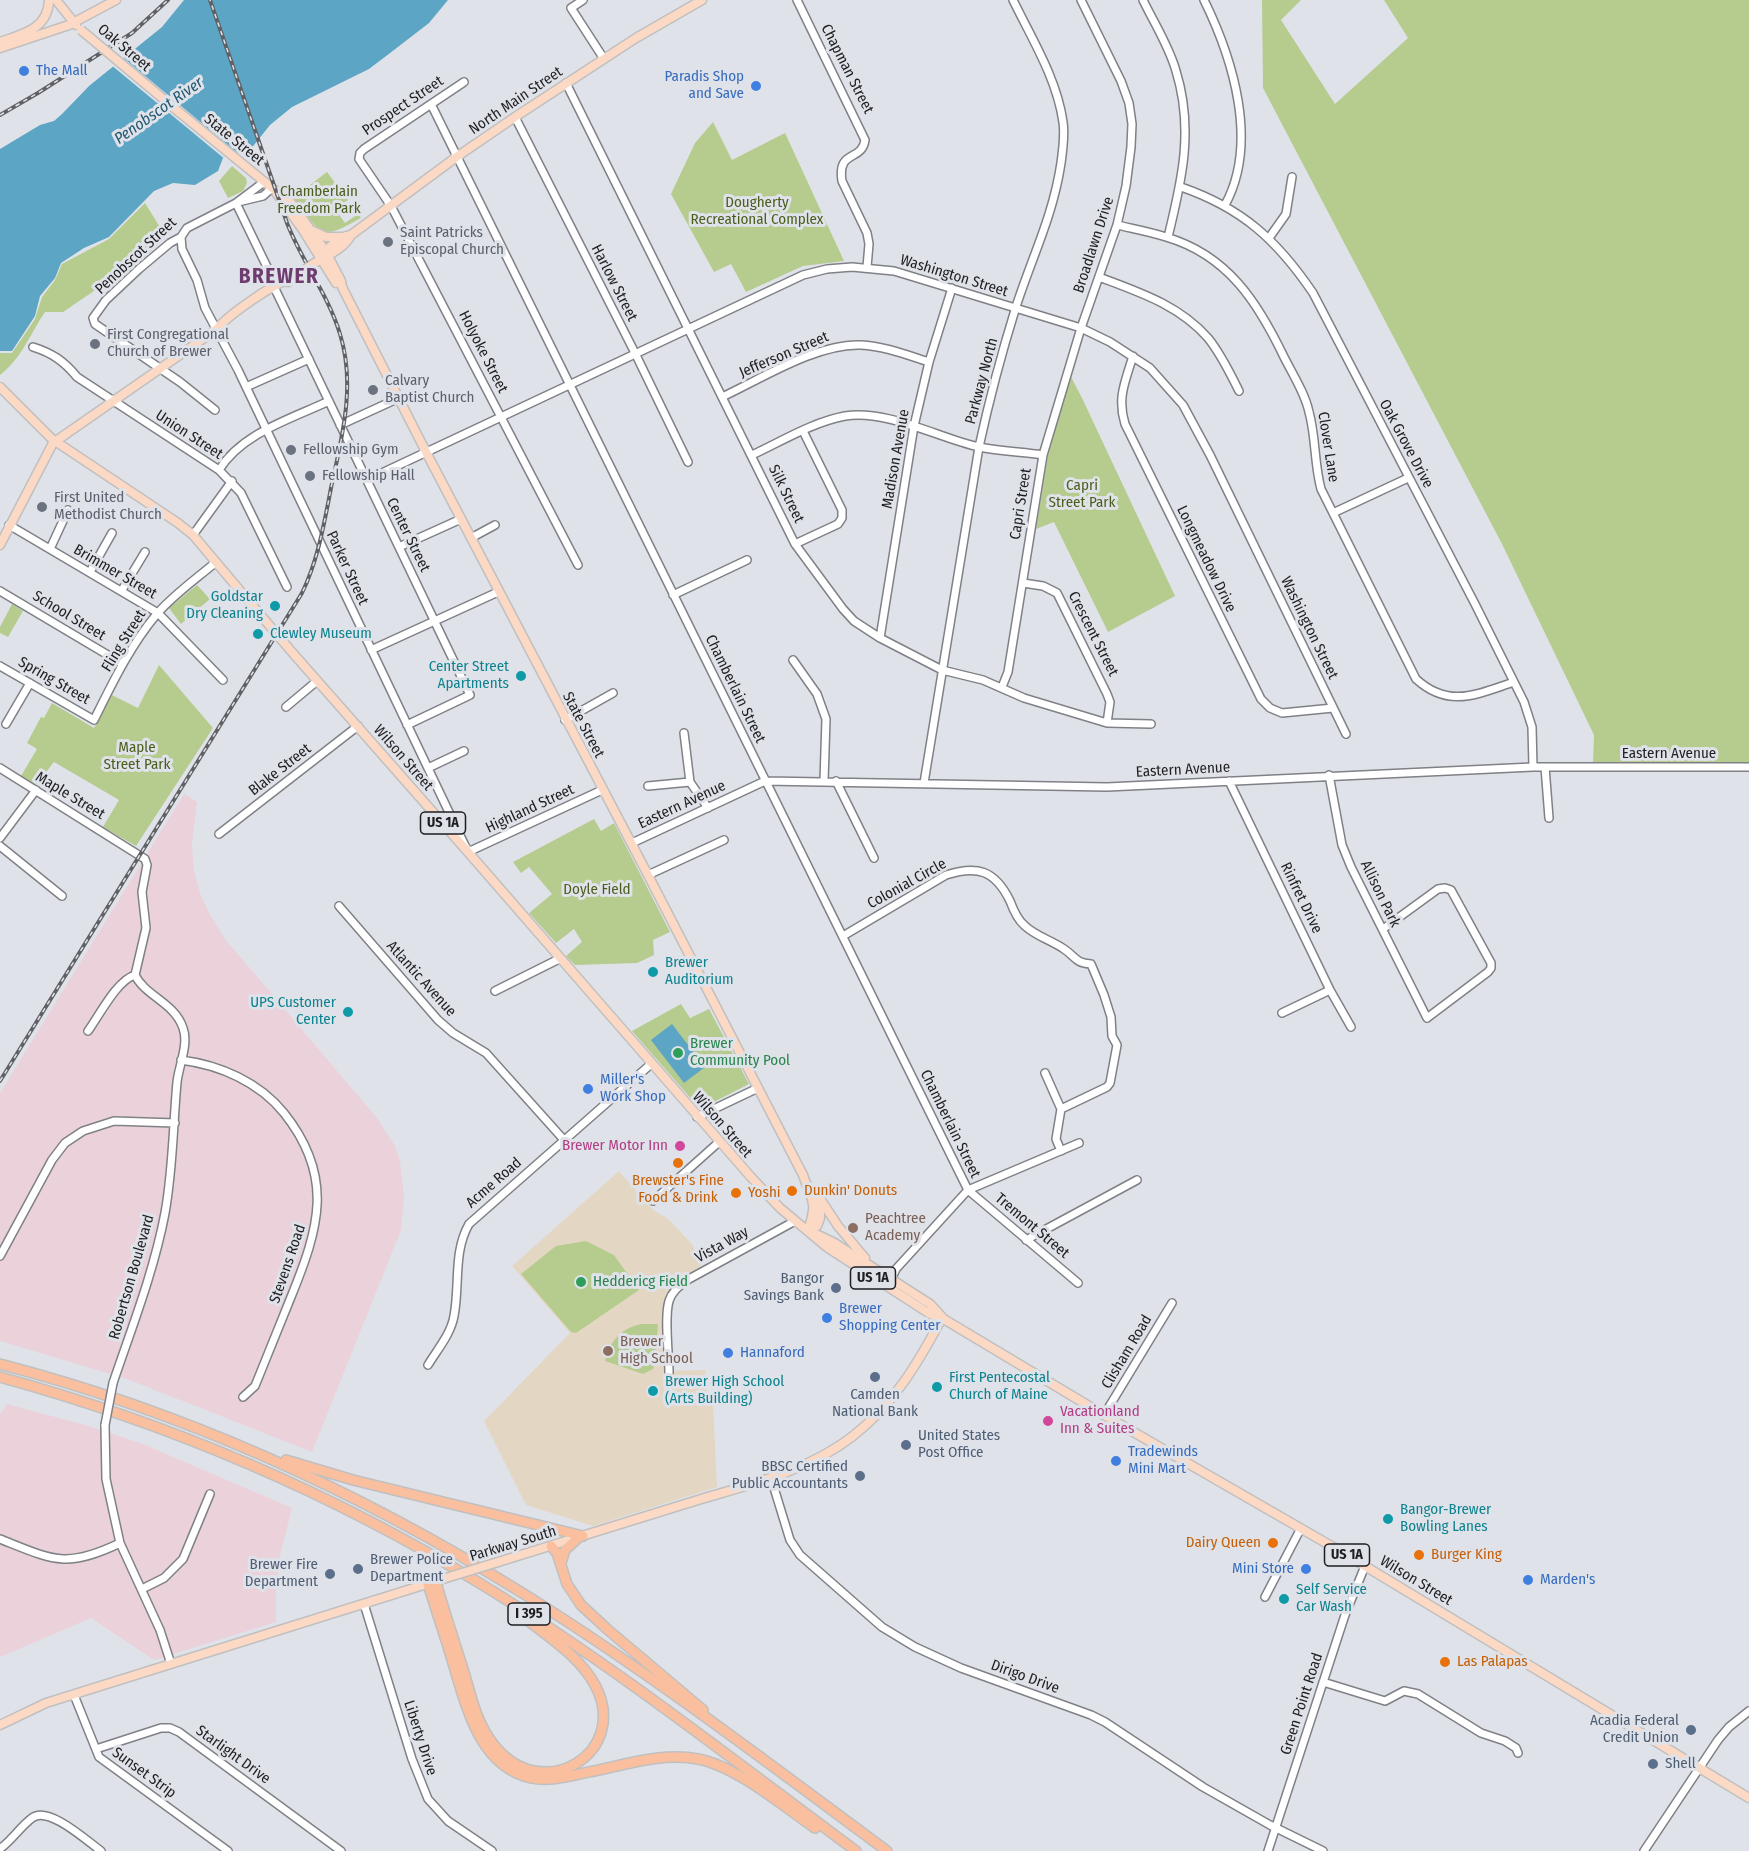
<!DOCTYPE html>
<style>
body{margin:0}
canvas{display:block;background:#e0e2e9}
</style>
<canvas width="1749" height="1851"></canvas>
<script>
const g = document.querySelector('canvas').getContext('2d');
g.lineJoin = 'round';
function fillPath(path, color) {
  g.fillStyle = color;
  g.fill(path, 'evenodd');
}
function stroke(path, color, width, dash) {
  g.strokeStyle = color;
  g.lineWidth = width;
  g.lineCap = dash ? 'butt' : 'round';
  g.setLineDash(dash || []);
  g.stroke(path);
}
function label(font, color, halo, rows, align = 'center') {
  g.font = font + ' "Fira Sans Condensed",sans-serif';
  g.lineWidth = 6;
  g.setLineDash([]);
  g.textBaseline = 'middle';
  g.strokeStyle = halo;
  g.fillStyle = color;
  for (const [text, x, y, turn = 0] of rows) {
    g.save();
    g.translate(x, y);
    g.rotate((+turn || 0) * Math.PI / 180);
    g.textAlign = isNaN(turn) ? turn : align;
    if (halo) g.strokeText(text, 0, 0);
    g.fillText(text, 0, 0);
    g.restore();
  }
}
fillPath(new Path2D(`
 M184 794 197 802 192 843 194 871 200 893 210 915 225 939 377 1118 395 1146 400 1162 404 1196 401 1230 312 1452 127 1379 0 1341V1093Z
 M7 1404 85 1425 143 1444 292 1508 280 1556 276 1592V1622L154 1660 91 1618 0 1657V1414Z`), '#ead1da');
fillPath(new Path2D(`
 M619 1171 653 1210 667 1218 692 1244 701 1266 678 1281 665 1299 663 1318 664 1371 705 1370 707 1394 713 1403 717 1487 593 1526 526 1505 484 1421 570 1333 512 1266Z`), '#e3d7c3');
fillPath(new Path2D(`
 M1262 0H1301L1281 20 1335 104 1408 38 1384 0H1749V764H1593L1594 735 1502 544 1263 88Z
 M713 122 732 160 785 133 844 261 803 266 746 292 731 264 714 272 671 194 695 143Z
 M232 166 246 178 247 183 243 191 228 198 219 181Z
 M327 172 348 200 335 209 345 223 358 214 361 218C315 244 323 232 293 198Z
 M145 203 166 237 119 281 113 278 63 312H45C30 334 22 358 0 375V353H12L35 319 42 297 55 280 62 264 109 239Z
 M1070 375 1082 398 1175 596 1108 632 1054 522 1036 529 1048 455Z
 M197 585 210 599 181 624 169 608Z
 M12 604 23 611 8 637 0 633V627Z
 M159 665 213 728 136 846 103 827 119 800 54 762 36 785 21 776 37 749 27 743 41 717 44 718 52 703 94 728 112 695 138 708Z
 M594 819 601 831 614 823 670 932 653 940 654 955 637 963 575 965 566 956 582 942 574 929 556 943 529 913 552 894 529 867 521 873 513 862Z
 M681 1004 690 1018 709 1009 749 1084 700 1109 632 1031Z
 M586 1241 614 1255 639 1290 576 1333 571 1332 521 1274 556 1246Z
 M641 1324H658L655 1361 653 1369 643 1374 605 1361C610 1341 620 1329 641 1324Z`), '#b5cc8e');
fillPath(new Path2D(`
 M184 0H448L429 23 394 50 369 69 292 107 270 125 250 150 231 154 223 158 218 171 195 185 173 183 154 191 109 237 84 248 61 263 55 278 40 296 35 316 12 351H0V149L40 125 54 121 62 114 89 86 162 27Z
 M672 1024 705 1067 684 1083 651 1040Z`), '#5ca5c5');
fillPath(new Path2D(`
 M120 55 240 155 226 160 110 64Z`), '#e0e2e9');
const minor = new Path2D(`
 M583 0 571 8 604 59
 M797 0 865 140C862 162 837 149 842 181L867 233 869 244 867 267
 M1143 0C1154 23 1169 46 1176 71 1194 129 1182 180 1168 237
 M1204 0C1233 59 1259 143 1225 205
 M464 82 364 149 360 153 359 159 391 206 578 565
 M566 83 795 544 843 609 854 621 880 638 942 670 983 680 1024 698 1107 723 1151 724
 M431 104 968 1190 1078 1283
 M515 117 635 353 688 462
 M1181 187C1242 208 1277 240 1313 293L1475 604 1524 702 1532 727 1533 767
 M238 202 263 196 272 188
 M236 203 269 271 271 288
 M1117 225C1134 229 1150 232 1166 237 1228 255 1258 303 1284 357 1293 375 1305 393 1309 412 1316 437 1314 463 1321 489L1416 679C1449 709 1477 694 1514 682
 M181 237 182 249 197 280 205 308 238 370 468 852 602 790
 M1269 238 1286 214 1292 177
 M1099 277C1139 292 1179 305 1208 338 1221 354 1230 373 1239 391
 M276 291 470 695 407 725
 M33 347C52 353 64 361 77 377L219 470 241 493 287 587
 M1133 356C1125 382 1117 398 1125 424L1261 699 1270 708 1282 713 1333 708
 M246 387 309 359
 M722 397C761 379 817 343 861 345 884 346 907 355 929 362
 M215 410 180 382 95 324 93 318 106 300 139 269 170 243 181 237 187 228 236 203 264 182
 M340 425 399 398
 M752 455C782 441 813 422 845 416 886 409 939 438 979 447 999 451 1022 452 1043 455
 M219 470C242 433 291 419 329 401
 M367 480 803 275 827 269 852 267 894 271 1081 328 1110 342 1150 368 1183 405 1210 455 1346 734
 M1333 513 1408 478
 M9 525 158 613 223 680
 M193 535 232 481
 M471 538 495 525
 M795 544 838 524 842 518V510L803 431
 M399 547 461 519
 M50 549 68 510
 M90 572 112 533
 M1023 583 1043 586 1057 593 1107 694 1110 702 1107 723
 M122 590 145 552
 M0 591 123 664
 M673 595 747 560
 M880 638 914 426 929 362 952 288
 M371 650 498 592
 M793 660 817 694 826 719 824 781
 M0 666 94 720C112 684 130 646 156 615 173 595 196 579 216 562
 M1002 687 1008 672 1043 455 1081 328 1117 225 1126 186 1131 147 1132 124 1129 103 1121 81 1081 0
 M286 707 317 681
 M565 720 613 693
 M6 724 30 683
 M684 733 690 782 708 808
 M1545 767 1549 818
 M0 768 145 859 147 865 142 892 146 928 135 975C145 996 175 1003 183 1028 189 1044 179 1065 177 1082 173 1126 173 1169 165 1213 154 1271 132 1327 113 1383
 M428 768 464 751
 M1329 775 1342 845 1351 867 1427 1018 1488 972 1491 968V963L1451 890 1445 888 1438 889 1383 929
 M836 781 874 858
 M1229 781 1330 990 1351 1027
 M924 783 979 447C989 401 1001 355 1015 310 1031 259 1053 217 1061 163 1063 149 1065 135 1063 122 1057 79 1032 39 1013 0
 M648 786 690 782
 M219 834 358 726
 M0 838 36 790
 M632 843 765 781 1107 787 1533 767H1749
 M0 846 62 896
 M648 875 724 840
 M339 906 438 1020 453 1033 486 1053 564 1140
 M843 936 946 875C977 865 995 870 1010 901 1013 909 1017 919 1024 925 1035 936 1051 940 1064 949 1076 957 1075 963 1091 964L1104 995 1111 1017 1112 1036 1117 1045 1110 1083 1107 1087 1061 1109
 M495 991 559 959
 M1282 1013 1330 990
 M88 1031C99 1016 117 980 135 975
 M181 1060C220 1065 259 1082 284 1113 335 1177 319 1228 291 1297 279 1327 267 1356 255 1386L243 1397
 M1045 1073 1061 1109
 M697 1117 758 1088
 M1061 1151 1056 1139 1061 1109
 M653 1201 719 1142
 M1026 1240 1137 1180
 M0 1256 52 1160 65 1143 83 1131 114 1121 175 1123
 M888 1280H891L896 1269 968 1190 1079 1143
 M428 1365C437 1350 451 1334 454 1316 460 1285 453 1252 469 1224L651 1064
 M669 1373C669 1354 664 1318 669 1301 672 1291 681 1284 689 1279L795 1221
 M1104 1415 1172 1303
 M105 1425 106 1479 120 1543 160 1630 171 1664
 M771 1478 790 1540 800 1555 882 1627 915 1647 961 1668 1091 1715 1105 1722 1203 1787 1270 1825 1323 1851
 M0 1539C53 1560 66 1569 120 1543
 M142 1589 164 1578 183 1559 210 1494
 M1265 1597 1300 1530
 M364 1604 412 1759 428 1799 448 1821 492 1851
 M1323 1682 1385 1701 1404 1691 1418 1694 1481 1733 1505 1741 1516 1748 1518 1753
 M74 1695 99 1757 228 1851
 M96 1749 161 1728H170L179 1732 341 1851
 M1 1848C13 1839 20 1827 32 1818 48 1805 87 1841 101 1851
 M1268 1851 1345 1615 1365 1566
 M1644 1851 1718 1740 1729 1727 1749 1711`);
const major = new Path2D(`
 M56 0 76 25
 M0 42C23 34 48 29 49 0
 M0 48 69 25 116 0
 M179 112 272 188 284 196 293 205 326 252 341 281 342 287 426 452 648 875 803 1175C812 1201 818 1202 808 1230
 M277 194 303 230 336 283
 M313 231 326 237H344
 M323 255C330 246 340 236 351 235
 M310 266C323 257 344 250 351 235L455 158 515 117 636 38 702 0
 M288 282 306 269
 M0 387 52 439 178 523 193 535 291 651 468 852 750 1176 780 1208 828 1248 930 1314 942 1318 1104 1415 1340 1551 1749 1798
 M0 545 53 443 217 329C227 316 275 282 291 279
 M817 1194 838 1226 865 1258
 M808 1230 817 1226 820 1218V1203
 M816 1234 833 1242 930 1304 942 1317
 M498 1562C564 1542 631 1521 698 1500 751 1484 808 1471 853 1436 894 1404 918 1363 942 1318
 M0 1725 46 1703 446 1578`);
const highway = new Path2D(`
 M0 1364C185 1412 362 1493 524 1594 649 1672 768 1763 887 1851
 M0 1377C168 1423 332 1493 481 1584 612 1664 733 1760 856 1851
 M286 1460 353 1480 583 1536
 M551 1546 557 1553 567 1584 581 1605 607 1629 703 1710
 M561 1563 565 1550 578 1538
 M436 1582C444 1611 454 1640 463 1669 471 1695 476 1723 494 1745 543 1807 631 1752 595 1685 580 1657 550 1638 526 1619
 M428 1584C436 1610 445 1636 453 1663 466 1706 479 1766 531 1778 550 1782 570 1776 589 1772 624 1765 663 1752 698 1759 736 1766 783 1806 815 1828`);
stroke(minor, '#7f8186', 10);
stroke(major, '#c0c0c1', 11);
stroke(highway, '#c0c0c1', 12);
stroke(minor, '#fff', 7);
stroke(major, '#fbd9c5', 8);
stroke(highway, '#f9bf9e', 9);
const rail = new Path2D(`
 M0 115 38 93 132 33 168 0
 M0 1081 302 593C318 560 324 524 331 488 342 437 356 385 340 334 328 294 302 262 287 223L210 0`);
stroke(rail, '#606165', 4);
stroke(rail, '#e0e2e9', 1.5, [4.5]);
const minorBridge = new Path2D(`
 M105 1425 113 1383`);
const majorBridge = new Path2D(`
 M81 30 179 112
 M306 269 310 266
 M446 1578 498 1562`);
stroke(minorBridge, '#7f8186', 10, []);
stroke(majorBridge, '#c0c0c1', 11, []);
stroke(minorBridge, '#fff', 7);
stroke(majorBridge, '#fbd9c5', 8);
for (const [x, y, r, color] of [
 [24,71,6,"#3f7fe0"],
 [756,86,6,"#3f7fe0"],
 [388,242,6,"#6b7280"],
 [95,344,6,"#6b7280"],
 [373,390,6,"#6b7280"],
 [291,450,6,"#6b7280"],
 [310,476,6,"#6b7280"],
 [42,507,6,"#6b7280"],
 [275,606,6,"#0f9aa8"],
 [258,634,6,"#0f9aa8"],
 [521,676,6,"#0f9aa8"],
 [653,972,6,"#0f9aa8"],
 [348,1012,6,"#0f9aa8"],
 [678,1053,6,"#2e9e5b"],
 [588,1089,6,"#3f7fe0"],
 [680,1146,6,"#d1479c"],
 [678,1163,6,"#e8710a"],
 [792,1191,6,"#e8710a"],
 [736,1193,6,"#e8710a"],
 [853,1228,6,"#8d6e63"],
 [581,1282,6,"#2e9e5b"],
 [836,1288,6,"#5c6f8a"],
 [827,1318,6,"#3f7fe0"],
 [608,1351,6,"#8d6e63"],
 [728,1353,6,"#3f7fe0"],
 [875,1377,6,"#5c6f8a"],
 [937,1387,6,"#0f9aa8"],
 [653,1391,6,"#0f9aa8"],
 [1048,1421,6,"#d1479c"],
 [906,1445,6,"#5c6f8a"],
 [1116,1461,6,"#3f7fe0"],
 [860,1476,6,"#5c6f8a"],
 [1388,1519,6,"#0f9aa8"],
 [1273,1543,6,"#e8710a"],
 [1419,1555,6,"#e8710a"],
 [358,1569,6,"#5c6f8a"],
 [1306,1569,6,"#3f7fe0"],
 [330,1574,6,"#5c6f8a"],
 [1528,1580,6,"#3f7fe0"],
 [1284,1599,6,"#0f9aa8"],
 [1445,1662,6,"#e8710a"],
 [1691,1730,6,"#5c6f8a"],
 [1653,1764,6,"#5c6f8a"]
]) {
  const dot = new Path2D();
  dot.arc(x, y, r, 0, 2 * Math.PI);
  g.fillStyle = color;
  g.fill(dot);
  stroke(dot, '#e0e2e9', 2);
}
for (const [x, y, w] of [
 [443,823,45],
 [873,1278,45],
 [1347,1555,45],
 [529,1614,42]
]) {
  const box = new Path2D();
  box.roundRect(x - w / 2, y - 11, w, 22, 4.5);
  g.fillStyle = '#e0e2e9';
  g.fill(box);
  stroke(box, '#1e1f21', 1.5);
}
label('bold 14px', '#1e1f21', null, [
 ["US 1A",443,823],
 ["US 1A",873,1278],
 ["US 1A",1347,1555],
 ["I 395",529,1614]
]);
label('15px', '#1e1f21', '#e0e2e9', [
 ["Oak Street",124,48,40],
 ["Chapman Street",847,69,63],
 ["North Main Street",516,101,-34],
 ["Prospect Street",403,106,-34],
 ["State Street",234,140,39],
 ["Broadlawn Drive",1094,245,-72],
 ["Penobscot Street",136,256,-43],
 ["Washington Street",954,276,17],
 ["Harlow Street",614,283,63],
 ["Holyoke Street",483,352,63],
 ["Jefferson Street",784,355,-23],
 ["Parkway North",982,381,-75],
 ["Union Street",189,435,33],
 ["Oak Grove Drive",1406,444,62],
 ["Clover Lane",1328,447,81],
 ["Madison Avenue",896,459,-80],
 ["Silk Street",786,494,64],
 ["Capri Street",1021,504,-81],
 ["Center Street",408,535,64],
 ["Longmeadow Drive",1206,559,64],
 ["Parker Street",347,568,65],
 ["Brimmer Street",115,572,30],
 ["School Street",69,616,31],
 ["Washington Street",1309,628,64],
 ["Crescent Street",1093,634,63],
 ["Fling Street",124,641,-58],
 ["Spring Street",54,681,30],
 ["Chamberlain Street",735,689,64],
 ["State Street",583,725,62],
 ["Eastern Avenue",1669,754],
 ["Wilson Street",403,758,49],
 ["Blake Street",280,770,-38],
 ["Eastern Avenue",1183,770,-3],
 ["Maple Street",70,796,31],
 ["Eastern Avenue",682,805,-25],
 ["Highland Street",530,809,-25],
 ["Colonial Circle",907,884,-29],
 ["Allison Park",1380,894,64],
 ["Rinfret Drive",1301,898,64],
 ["Atlantic Avenue",421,979,48],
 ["Chamberlain Street",950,1124,64],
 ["Wilson Street",722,1125,49],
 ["Acme Road",494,1183,-41],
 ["Tremont Street",1032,1226,40],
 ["Vista Way",722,1245,-29],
 ["Stevens Road",288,1264,-71],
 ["Robertson Boulevard",132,1277,-74],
 ["Clisham Road",1127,1352,-59],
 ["Parkway South",513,1544,-17],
 ["Wilson Street",1416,1581,31],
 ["Dirigo Drive",1025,1677,20],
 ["Green Point Road",1302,1704,-72],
 ["Liberty Drive",420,1738,72],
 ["Starlight Drive",233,1755,36],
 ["Sunset Strip",144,1773,36]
]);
label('15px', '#366cbe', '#e0e2e9', [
 ["The Mall",36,71],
 ["Paradis Shop",744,77,"right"],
 ["and Save",744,94,"right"],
 ["Miller's",600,1080],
 ["Work Shop",600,1097],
 ["Brewer",839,1309],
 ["Shopping Center",839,1326],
 ["Hannaford",740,1353],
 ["Tradewinds",1128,1452],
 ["Mini Mart",1128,1469],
 ["Mini Store",1294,1569,"right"],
 ["Marden's",1540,1580]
], 'left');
label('15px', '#4b5f1d', '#e0e2e9', [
 ["Chamberlain",319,192],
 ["Freedom Park",319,209],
 ["Dougherty",757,203],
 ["Recreational Complex",757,220],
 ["Capri",1082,486],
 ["Street Park",1082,503],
 ["Maple",137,748],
 ["Street Park",137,765],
 ["Doyle Field",597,890]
]);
label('15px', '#5b616d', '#e0e2e9', [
 ["Saint Patricks",400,233],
 ["Episcopal Church",400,250],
 ["First Congregational",107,335],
 ["Church of Brewer",107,352],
 ["Calvary",385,381],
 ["Baptist Church",385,398],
 ["Fellowship Gym",303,450],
 ["Fellowship Hall",322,476],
 ["First United",54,498],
 ["Methodist Church",54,515]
], 'left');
label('15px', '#0d838f', '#e0e2e9', [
 ["Goldstar",263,597,"right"],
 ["Dry Cleaning",263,614,"right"],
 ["Clewley Museum",270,634],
 ["Center Street",509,667,"right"],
 ["Apartments",509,684,"right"],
 ["Brewer",665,963],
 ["Auditorium",665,980],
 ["UPS Customer",336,1003,"right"],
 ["Center",336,1020,"right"],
 ["First Pentecostal",949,1378],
 ["Church of Maine",949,1395],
 ["Brewer High School",665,1382],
 ["(Arts Building)",665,1399],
 ["Bangor-Brewer",1400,1510],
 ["Bowling Lanes",1400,1527],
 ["Self Service",1296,1590],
 ["Car Wash",1296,1607]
], 'left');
label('15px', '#27864d', '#e0e2e9', [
 ["Brewer",690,1044],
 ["Community Pool",690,1061],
 ["Heddericg Field",593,1282]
], 'left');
label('15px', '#b23c85', '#e0e2e9', [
 ["Brewer Motor Inn",668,1146],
 ["Vacationland",1060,1412,"left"],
 ["Inn & Suites",1060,1429,"left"]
], 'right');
label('15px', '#c56008', '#e0e2e9', [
 ["Brewster's Fine",678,1181,"center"],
 ["Food & Drink",678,1198,"center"],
 ["Dunkin' Donuts",804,1191],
 ["Yoshi",748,1193],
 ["Dairy Queen",1261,1543,"right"],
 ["Burger King",1431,1555],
 ["Las Palapas",1457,1662]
], 'left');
label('15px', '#785e54', '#e0e2e9', [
 ["Peachtree",865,1219],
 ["Academy",865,1236],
 ["Brewer",620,1342],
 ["High School",620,1359]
], 'left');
label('15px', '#4e5e75', '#e0e2e9', [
 ["Bangor",824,1279],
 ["Savings Bank",824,1296],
 ["Camden",875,1395,"center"],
 ["National Bank",875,1412,"center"],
 ["United States",918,1436,"left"],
 ["Post Office",918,1453,"left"],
 ["BBSC Certified",848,1467],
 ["Public Accountants",848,1484],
 ["Brewer Police",370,1560,"left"],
 ["Department",370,1577,"left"],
 ["Brewer Fire",318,1565],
 ["Department",318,1582],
 ["Acadia Federal",1679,1721],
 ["Credit Union",1679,1738],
 ["Shell",1665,1764,"left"]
], 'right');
label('italic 16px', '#215a72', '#e0e2e9', [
 ["Penobscot River",159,111,-35]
]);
g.letterSpacing = '1.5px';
label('bold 21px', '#6e3d70', '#e0e2e9', [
 ["BREWER",279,277]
]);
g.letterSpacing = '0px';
</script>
